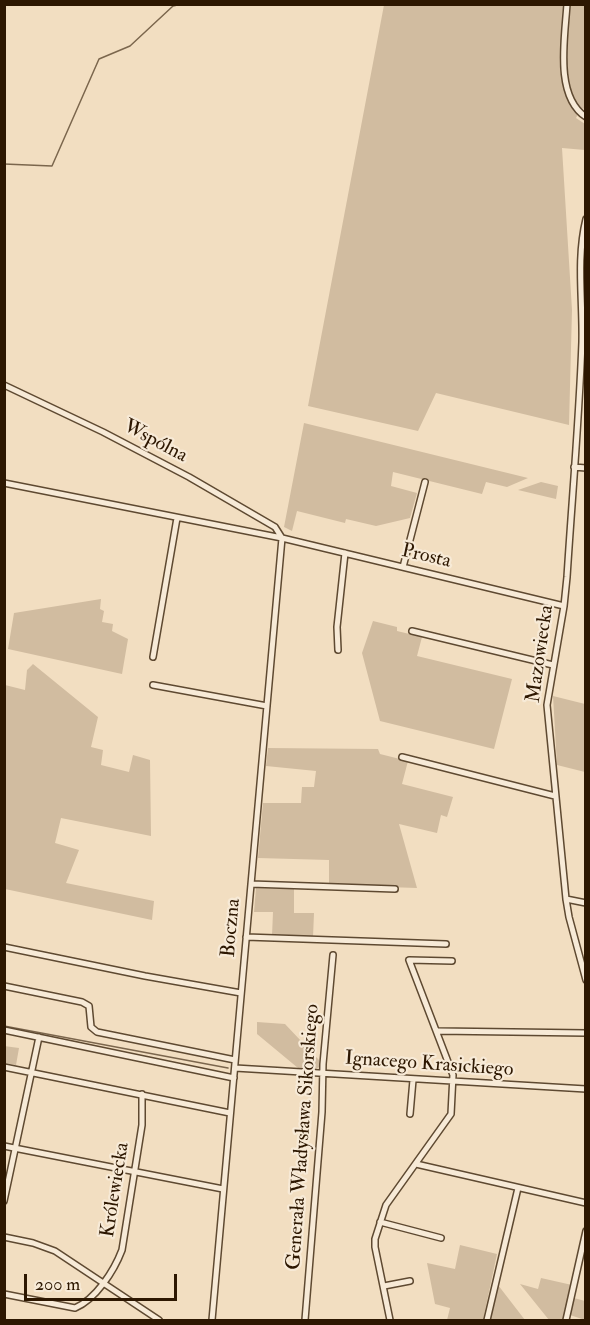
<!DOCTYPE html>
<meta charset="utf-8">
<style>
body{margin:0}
#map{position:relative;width:590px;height:1325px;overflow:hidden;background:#f2dec1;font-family:"IM FELL Double Pica",serif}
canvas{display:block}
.frame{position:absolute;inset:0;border:6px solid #2d1701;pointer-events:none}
.scale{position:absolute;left:24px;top:1274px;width:153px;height:27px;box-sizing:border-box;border:3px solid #2d1701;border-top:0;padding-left:8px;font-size:18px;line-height:21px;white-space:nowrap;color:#2d1701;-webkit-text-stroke:4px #f7ead7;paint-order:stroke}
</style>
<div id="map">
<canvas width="590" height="1325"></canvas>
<div class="frame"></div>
<div class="scale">200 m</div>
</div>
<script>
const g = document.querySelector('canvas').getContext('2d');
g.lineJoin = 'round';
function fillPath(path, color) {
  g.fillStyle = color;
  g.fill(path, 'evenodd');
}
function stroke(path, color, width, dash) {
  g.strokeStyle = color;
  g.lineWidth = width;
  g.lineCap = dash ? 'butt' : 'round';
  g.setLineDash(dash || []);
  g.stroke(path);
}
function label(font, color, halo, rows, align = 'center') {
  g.font = font + ' "IM FELL Double Pica",serif';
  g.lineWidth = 4.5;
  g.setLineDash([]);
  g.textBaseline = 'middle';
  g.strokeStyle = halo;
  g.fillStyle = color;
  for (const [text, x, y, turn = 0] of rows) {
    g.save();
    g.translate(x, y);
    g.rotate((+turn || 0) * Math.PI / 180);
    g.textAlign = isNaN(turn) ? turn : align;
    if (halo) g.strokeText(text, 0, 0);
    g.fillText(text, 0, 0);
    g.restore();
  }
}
fillPath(new Path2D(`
 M384 5H585V109L581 108 576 118 585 124V150L562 148 572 310 569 425 436 393 418 431 308 406Z
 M304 423 528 478 507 487 486 482 482 494 393 472 391 486 417 493 410 518 376 526 346 519 345 523 297 511 292 531 284 527Z
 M541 482 558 486 556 499 518 490Z
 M101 599 100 609 104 611 102 622 113 624 112 631 128 639 122 674 8 649 14 613Z
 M373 621 397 627V631L422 637 417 656 512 679 494 749 380 721 362 653Z
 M33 664 98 717 91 747 103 750 101 765 129 772 133 755 150 760 151 836 61 818 55 843 79 850 66 883 154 901 152 920 5 889V685L25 690 27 670Z
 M553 696 585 704V772L557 765Z
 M268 748 378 749 380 754 408 761 402 784 453 797 447 817 441 815 437 833 399 824 417 888 329 885V860L258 858 263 803H301L302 787H314L316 771 266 766Z
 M256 888 294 889V913H314L313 937 272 936 273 912H254Z
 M257 1022 285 1024 319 1060V1067L316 1069 298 1068 257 1034Z
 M4 1046 19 1048 16 1065 5 1063Z
 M460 1245 497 1254 483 1320H447L450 1308 435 1304 427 1263 455 1269Z
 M541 1278 572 1285 564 1320H549L520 1284 538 1289Z
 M498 1285 525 1320H490Z
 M574 1298 585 1301V1320L570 1315Z`), '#d1bca0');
stroke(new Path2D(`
 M4 164 52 166 99 59 130 46 173 6 182 4
 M4 1026 228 1068`), '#7b664d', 1.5);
const minor = new Path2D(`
 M567 4C565 37 554 96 586 117
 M586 219C576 260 583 300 582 342 579 421 572 499 567 577L564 606 547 705 566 899 569 917 586 980
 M4 385 103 432 189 477 275 527 282 538 212 1320
 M574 467 586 468
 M4 483 282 538 564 606
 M403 567 425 482
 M412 631 553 665
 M338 650 337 627 345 553
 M153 657 177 518
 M153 685 267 706
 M402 757 555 796
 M251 884 395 889
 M566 899 586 903
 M246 937 446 944
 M4 947 145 976 241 993
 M4 986 82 1002 89 1006 91 1027 97 1032 235 1060
 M4 1030 234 1078
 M438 1031 586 1033
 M4 1067 230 1113
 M235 1068 586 1089
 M410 1114 413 1080
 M4 1146 223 1189
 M416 1164 586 1203
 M4 1201 39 1037
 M380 1222 441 1238
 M4 1237 33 1243 55 1251 159 1320
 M384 1286 410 1281
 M4 1294 75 1308C96 1299 114 1271 122 1250L142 1125V1094
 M305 1320 322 1112 323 1064 333 955
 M390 1320 375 1247V1239L386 1205 451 1114 453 1075 409 960 452 961
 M487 1320 518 1188
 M566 1320 586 1231`);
stroke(minor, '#5e4931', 8);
stroke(minor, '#f7ead7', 5);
label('20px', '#2d1701', '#f7ead7', [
 ["Wspólna",155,442,28],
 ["Prosta",426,557,13],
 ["Mazowiecka",541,654,-82],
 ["Boczna",232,928,-85],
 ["Ignacego Krasickiego",429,1065,4],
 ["Generała Władysława Sikorskiego",304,1137,-86],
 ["Królewiecka",116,1190,-81]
]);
</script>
